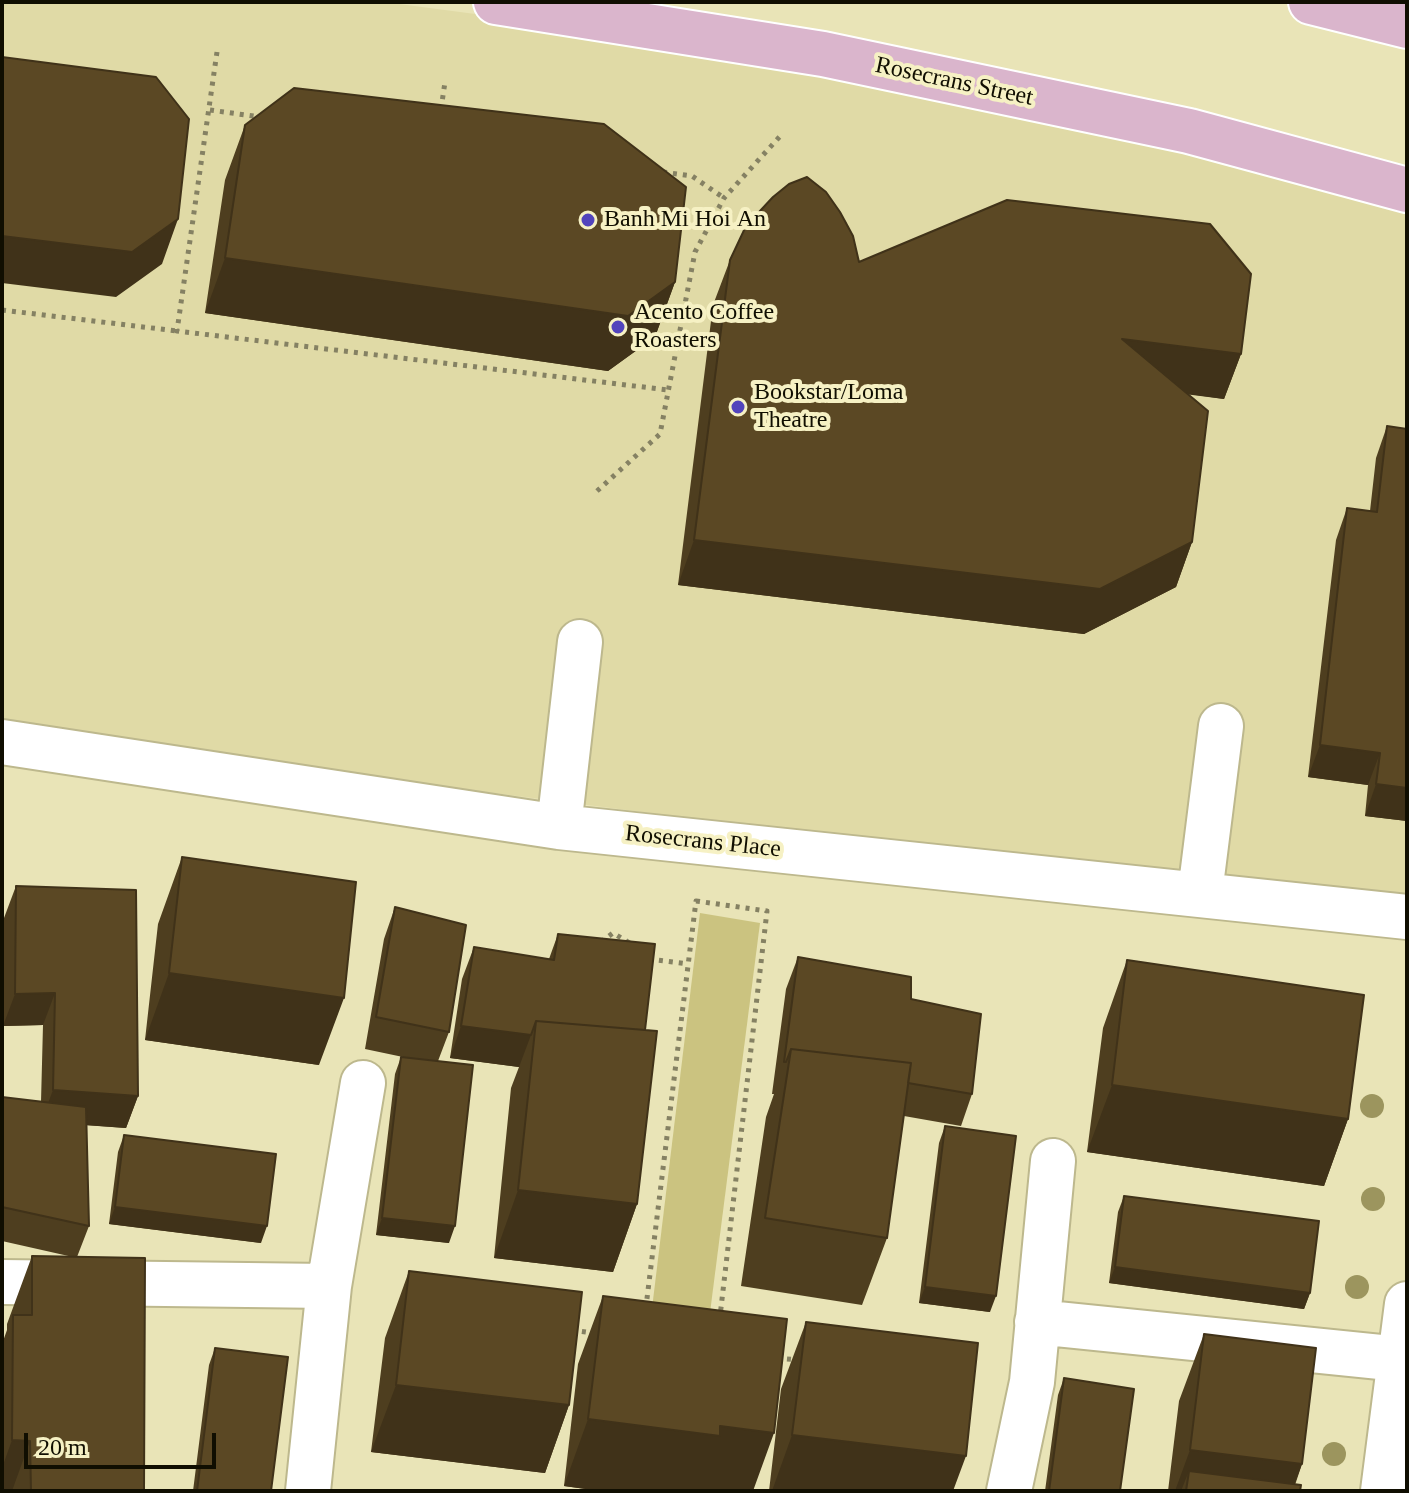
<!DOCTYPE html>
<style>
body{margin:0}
#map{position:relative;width:1409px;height:1493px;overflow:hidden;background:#e9e4b7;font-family:"Times New Roman",serif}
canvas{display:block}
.frame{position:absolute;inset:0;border:4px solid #100e01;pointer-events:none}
.scale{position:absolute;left:24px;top:1433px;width:192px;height:36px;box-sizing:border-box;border:4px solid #100e01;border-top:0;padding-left:10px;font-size:24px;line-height:28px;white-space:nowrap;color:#100e01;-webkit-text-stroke:6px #f6f1c4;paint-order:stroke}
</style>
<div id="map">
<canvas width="1409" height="1493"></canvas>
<div class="frame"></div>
<div class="scale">20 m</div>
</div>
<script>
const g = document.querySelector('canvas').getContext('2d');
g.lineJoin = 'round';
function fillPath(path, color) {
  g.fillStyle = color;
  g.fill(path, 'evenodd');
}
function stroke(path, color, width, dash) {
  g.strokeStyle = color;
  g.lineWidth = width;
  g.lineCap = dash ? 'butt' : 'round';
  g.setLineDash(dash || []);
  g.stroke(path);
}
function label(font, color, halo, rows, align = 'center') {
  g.font = font + ' "Times New Roman",serif';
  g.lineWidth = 8;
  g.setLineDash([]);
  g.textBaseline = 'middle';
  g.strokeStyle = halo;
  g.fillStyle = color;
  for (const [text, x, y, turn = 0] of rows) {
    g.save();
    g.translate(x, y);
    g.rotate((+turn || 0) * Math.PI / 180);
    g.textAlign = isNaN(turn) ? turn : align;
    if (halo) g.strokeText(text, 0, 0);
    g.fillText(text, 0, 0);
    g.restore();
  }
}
fillPath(new Path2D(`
 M2 2H384L726 47 1407 198V910L2 730Z`), '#e0daa6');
fillPath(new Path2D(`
 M700 913 760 923 707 1336 650 1325Z`), '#cbc380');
const minor = new Path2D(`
 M2 742 559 827 1407 917
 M559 827 580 642
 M1200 893 1221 726
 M2 1282 329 1286
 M1037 1322 1400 1359
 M308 1491 329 1286 363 1083
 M1009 1491 1032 1382 1053 1161
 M1383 1491 1407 1304`);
const major = new Path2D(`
 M496 2 823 54 1189 131 1407 190
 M1311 2 1407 26`);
stroke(minor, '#bdb88d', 48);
stroke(major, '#fff', 48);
stroke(new Path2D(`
 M217 52 177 331 668 390
 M441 109 445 82
 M210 110 260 117
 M663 172 692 176 724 198
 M2 310 177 331
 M597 491 660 434 695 252 724 198 783 133
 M696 901 767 911 716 1351 642 1339Z
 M601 942 613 933 633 945
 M649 959 688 964
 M572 1330 593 1333
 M777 1358 799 1360`), '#858163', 5, [4, 6]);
stroke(minor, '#fff', 44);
stroke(major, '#dab5cc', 44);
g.fillStyle = '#9c955e';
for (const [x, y] of [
 [1372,1106],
 [1373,1199],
 [1357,1287],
 [1334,1454]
]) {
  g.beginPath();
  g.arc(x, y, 12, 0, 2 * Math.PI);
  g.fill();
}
fillPath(new Path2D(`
 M245 125 675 282 655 337 608 371 205 313 225 180Z
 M730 260 859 262 1241 354 1224 399 1189 394 1192 542 1176 587 1084 634 678 585 713 305Z
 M1387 426 1407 821 1365 816 1368 785 1308 777 1336 540 1347 508 1370 511 1376 458Z
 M182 857 319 1065 145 1040 158 924Z
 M16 886 138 1096 126 1128 86 1125 89 1226 77 1257 144 1491H2V1344L7 1330V1324L32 1256 73 1257 2 1241V1097L41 1102 43 1025 3 1026 4 918Z
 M395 907 449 1032 438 1061 449 1243 376 1235 395 1074 401 1057H403L365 1049 384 939Z
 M558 934 645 1030 637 1204 613 1272 494 1258 511 1088 519 1067 450 1058 462 979 474 947 549 959Z
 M798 957 911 999 972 1094 961 1126 904 1116 887 1238 862 1305 741 1286 766 1117 774 1094H772L786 989Z
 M1127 960 1348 1119 1324 1186 1087 1152 1103 1028Z
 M945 1126 990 1312 919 1303 939 1143Z
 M124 1135 261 1243 109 1224 118 1152Z
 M1124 1196 1310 1293 1304 1309 1109 1283 1118 1212Z
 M409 1271 569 1405 545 1473 371 1452 385 1338Z
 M603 1296 753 1491H600L564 1486 578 1364Z
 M806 1322 953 1491H769L781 1389Z
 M1204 1334 1302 1464 1295 1485 1300 1491H1168L1179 1401Z
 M215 1348 271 1491H193L209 1365Z
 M1064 1378 1120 1491H1045L1058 1395Z`), '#4e3e1f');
fillPath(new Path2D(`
 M178 219 162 264 116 297 2 283V236Z
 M225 258 675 282 655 337 608 371 205 313Z
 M1122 339 1241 354 1224 399 1106 384Z
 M694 540 1192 542 1176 587 1084 634 678 585Z
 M1320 745 1380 753 1368 785 1308 777Z
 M1376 784 1407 788V821L1365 816Z
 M169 973 344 998 319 1065 145 1040Z
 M55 993 43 1025 3 1026 15 994Z
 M461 1026 531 1035 519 1067 450 1058Z
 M1112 1085 1348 1119 1324 1186 1087 1152Z
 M53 1090 138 1096 126 1128 41 1122Z
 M518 1190 637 1204 613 1272 494 1258Z
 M115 1207 267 1226 261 1243 109 1224Z
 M382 1218 455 1226 449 1243 376 1235Z
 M1115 1267 1310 1293 1304 1309 1109 1283Z
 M925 1287 996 1296 990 1312 919 1303Z
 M396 1385 569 1405 545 1473 371 1452Z
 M588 1419 720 1426 774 1433 753 1491H600L564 1486Z
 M792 1435 966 1456 953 1491H772Z
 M12 1440 30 1441 12 1491H2V1468Z
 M1190 1450 1302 1464 1292 1491 1189 1471 1181 1491H1175Z`), '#403219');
const building = new Path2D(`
 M2 57 156 77 189 119 178 219 132 252 2 236Z
 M294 88 604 124 686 187 675 282 628 316 225 258 245 125Z
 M807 177 826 192 840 212 853 236 859 262 1007 200 1210 224 1251 274 1241 354 1122 339 1208 411 1192 542 1100 589 694 540 730 260 746 226 773 197 789 184Z
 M1387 426 1407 429V788L1376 784 1380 753 1320 745 1347 508 1377 512Z
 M182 857 356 882 344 998 169 973Z
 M16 886 136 890 138 1096 53 1090 55 993 15 994Z
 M395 907 466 925 449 1032 376 1017Z
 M558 934 655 944 645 1030 536 1021 531 1035 461 1026 474 947 554 960Z
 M798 957 911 977V999L981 1014 972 1094 908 1083 911 1063 791 1049 786 1062H784Z
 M1127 960 1364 995 1348 1119 1112 1085Z
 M536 1021 657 1031 637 1204 518 1190Z
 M791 1049 911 1063 887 1238 765 1218Z
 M401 1057 473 1065 455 1226 382 1218Z
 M2 1097 86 1107 89 1226 2 1207Z
 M945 1126 1016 1136 996 1296 925 1287Z
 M124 1135 276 1154 267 1226 115 1207Z
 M1124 1196 1319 1221 1310 1293 1115 1267Z
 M32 1256 145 1258 144 1491H31L30 1441 12 1440 13 1315H32Z
 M409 1271 582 1292 569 1405 396 1385Z
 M603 1296 787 1319 774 1433 720 1426V1436L588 1419Z
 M806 1322 978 1343 966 1456 792 1435Z
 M1204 1334 1316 1348 1302 1464 1190 1450Z
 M215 1348 288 1357 271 1491H197Z
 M1064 1378 1134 1389 1120 1491H1049Z
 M1189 1471 1301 1485 1300 1491H1186Z`);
fillPath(building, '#5b4824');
stroke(building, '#403219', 2);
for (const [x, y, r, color] of [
 [588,220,8,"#5244bc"],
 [618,327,8,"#5244bc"],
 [738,407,8,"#5244bc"]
]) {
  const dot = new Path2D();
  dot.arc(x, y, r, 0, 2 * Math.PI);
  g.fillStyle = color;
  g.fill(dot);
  stroke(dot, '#f6f1c4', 3);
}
label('24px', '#100e01', '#f6f1c4', [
 ["Rosecrans Street",954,82,12],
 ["Rosecrans Place",703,842,6]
]);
label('24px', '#100e01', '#f6f1c4', [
 ["Banh Mi Hoi An",604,220],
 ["Acento Coffee",634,313],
 ["Roasters",634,341],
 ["Bookstar/Loma",754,393],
 ["Theatre",754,421]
], 'left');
</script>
